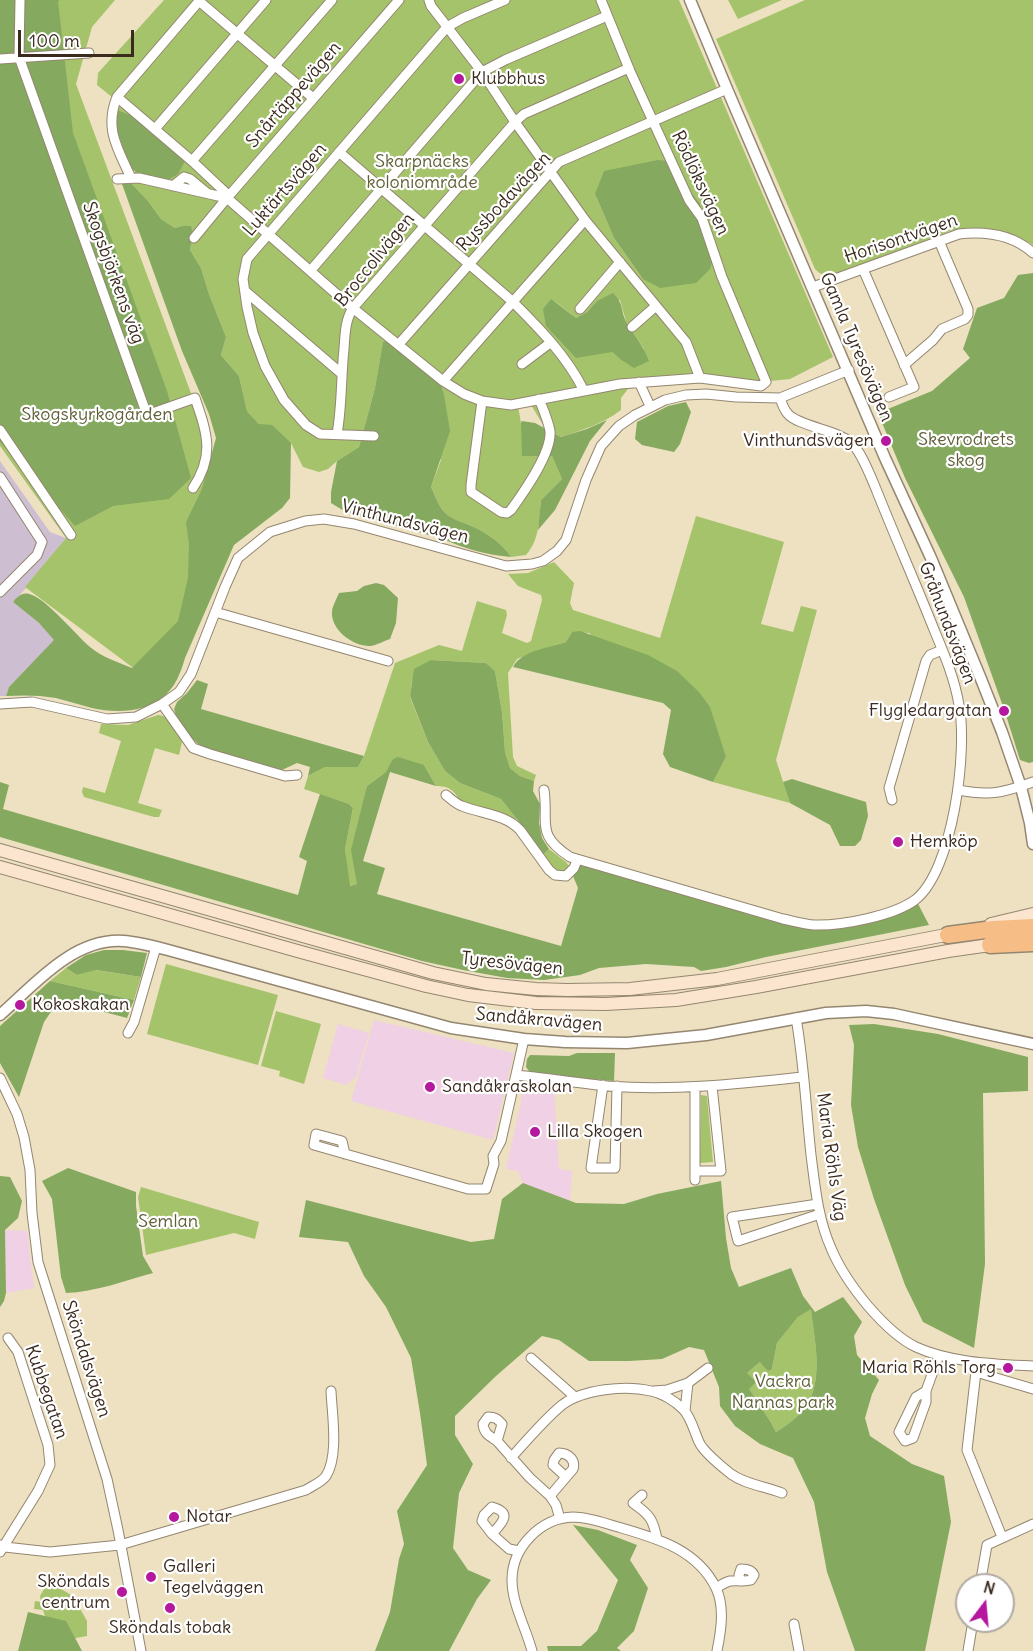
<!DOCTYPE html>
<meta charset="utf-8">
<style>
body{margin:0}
#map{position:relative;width:1033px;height:1651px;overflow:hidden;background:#ede1c1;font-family:Delius,sans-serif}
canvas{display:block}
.north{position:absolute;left:955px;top:1573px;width:60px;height:60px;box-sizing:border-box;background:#fff;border:2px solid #b1aaa5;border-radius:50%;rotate:16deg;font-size:16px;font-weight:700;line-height:24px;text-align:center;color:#3b2a1e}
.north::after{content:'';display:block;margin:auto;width:21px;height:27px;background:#b5179e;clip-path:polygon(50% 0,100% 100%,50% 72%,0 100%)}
.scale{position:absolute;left:18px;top:30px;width:116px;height:27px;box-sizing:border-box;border:3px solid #3b2a1e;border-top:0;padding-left:8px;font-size:18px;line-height:21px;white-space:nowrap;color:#3b2a1e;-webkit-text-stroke:4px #fff;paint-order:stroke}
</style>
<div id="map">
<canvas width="1033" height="1651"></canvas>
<div class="north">N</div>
<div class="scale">100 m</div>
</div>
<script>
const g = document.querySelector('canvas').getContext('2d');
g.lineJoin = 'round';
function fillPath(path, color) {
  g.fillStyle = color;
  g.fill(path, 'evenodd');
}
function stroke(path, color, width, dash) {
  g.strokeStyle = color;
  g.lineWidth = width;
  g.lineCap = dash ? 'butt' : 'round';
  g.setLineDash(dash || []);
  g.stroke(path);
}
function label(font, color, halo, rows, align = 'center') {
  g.font = font + ' Delius,sans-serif';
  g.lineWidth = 4.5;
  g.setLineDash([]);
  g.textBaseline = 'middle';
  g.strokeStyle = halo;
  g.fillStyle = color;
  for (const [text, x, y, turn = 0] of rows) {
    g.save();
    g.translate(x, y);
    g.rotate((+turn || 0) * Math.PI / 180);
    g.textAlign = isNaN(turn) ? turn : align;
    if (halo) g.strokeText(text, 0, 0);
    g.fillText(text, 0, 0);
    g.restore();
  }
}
fillPath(new Path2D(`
 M374 1020 514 1053 493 1140 351 1101Z
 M338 1024 369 1033 356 1077 346 1085 323 1078Z
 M526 1081 554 1085 559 1169 572 1171 569 1216 523 1183 518 1171 506 1169 521 1102 522 1085Z
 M5 1230 27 1231 34 1288 6 1293Z`), '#f0d0e5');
fillPath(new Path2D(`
 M0 461 50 532 66 538 27 587 13 602 39 623 55 640 9 687 6 696H0Z`), '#cebed2');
fillPath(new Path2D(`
 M0 0H115L92 27 76 84 211 447 191 616 144 676 25 587 66 538 0 446Z
 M164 0H679L833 357 790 379 761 382 659 384 628 389 621 398V410C602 424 583 430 561 437L545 428 531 405 518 406 521 423 552 456 562 479 541 500C539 520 540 539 526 555L511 557C503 544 488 534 474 527 463 522 448 519 441 508 437 502 434 493 431 487L441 460 383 343 375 388 359 447 337 461 328 469 319 472 303 467 291 443 259 424 247 411 239 376 221 355 226 337 209 294 201 268 190 250 193 234 182 226 175 228 161 219 148 201 132 184 135 171 143 177 112 97 97 85 98 73ZM595 194 643 279 614 238ZM552 299 576 318 587 312 597 301 620 300 626 321 644 349 620 359Z
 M728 0H782L738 19Z
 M805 0H1033V245L1018 237 986 228 953 230 834 275C825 277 821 275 815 269L716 39Z
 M696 516 784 542 761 624 793 632 801 606 817 610 776 760 790 803 713 782 726 757 594 637 589 633 572 632 566 642 545 648 517 659 508 673 513 757 517 766 536 775 534 781 520 776 510 768 505 752 502 712 495 671 486 663 431 660 412 681 410 697 428 742 445 771 460 783 501 799 518 820 505 814 460 801C454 790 449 786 436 786L424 765 386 772 367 786 357 884 349 886 345 849 353 808 349 804 304 789 308 776 325 767H358L364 756 395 663 439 645 462 651 477 601 506 610 507 615 502 633 527 643 531 641 542 600 541 595 518 586 508 574 528 573 554 562 574 583 570 603 573 610 660 638Z
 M158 715C171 716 176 732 182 742L179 755 155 748 138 803 162 810 159 817H154L84 797 82 792 83 787 105 793 121 741 99 733 101 724 128 725Z
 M549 849 566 862 569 866 567 869 562 873 556 872 543 855Z
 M166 964 278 995 258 1065 147 1034Z
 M66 968 77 975 95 970 141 977 134 1000 50 981Z
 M276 1011 321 1024 304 1084 279 1076 280 1071 261 1066Z
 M701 1095 707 1096 713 1162 700 1163Z
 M141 1187 259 1222 255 1239 234 1233 146 1255 138 1197Z
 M811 1308C814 1339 824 1377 807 1405 800 1416 787 1425 776 1432L770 1421 748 1388 747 1373 760 1362 772 1369 777 1343 798 1317Z
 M47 1584 61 1589 73 1596 87 1621V1636L70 1639 47 1622 43 1610 34 1609 35 1601 41 1602 40 1596Z`), '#a5c36b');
fillPath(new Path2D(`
 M0 0H60L58 1 73 133 167 391 191 478 169 499 113 506 75 526 0 442Z
 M117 110 135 117 185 161 178 174 168 180C153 178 141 178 130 167L116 128Z
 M658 160 667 161 700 204 703 225 713 260 710 269 696 283 660 288 643 279 614 238 595 194 604 171Z
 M122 184H132L148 201 161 219 175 228 182 226H191L193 234 190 250 201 268 209 294 226 337 221 355 239 376 247 411 259 424 272 425 291 443 290 498 282 508 234 545 185 658C181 672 175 688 163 697 144 713 115 713 92 708 80 705 68 701 56 698 39 695 23 695 6 696L9 687 54 640 39 623 13 602C17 597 22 592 29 594 45 597 76 635 90 647 102 657 117 662 132 668L178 621 188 578 189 544 186 522 202 489 216 438 209 414 182 351Z
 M1033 273V762L1029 763 1020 760 1005 712 964 597 905 478 878 413 932 391 970 358 963 349 977 308 1004 298 1018 275Z
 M613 293C625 305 620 311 627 323 635 336 644 347 649 361L634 368 620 359 612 352 576 358 546 326 543 309 551 299 576 318 587 312 597 301Z
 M388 341 441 385 444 395 450 431 431 487C434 493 437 502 441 508 448 519 463 522 474 527 488 534 503 544 511 557 487 555 465 549 443 539L344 511 331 503V492L337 461 359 447 375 388 383 342Z
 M686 402 691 412 680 444 674 452 642 445 635 439 637 422 668 406Z
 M607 420 590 441 555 510 538 530 541 500 562 479 552 456H522L521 423 522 421 535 423 561 437 587 429Z
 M376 583 384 585 398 598 396 623 390 639C384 641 377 645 371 646 354 647 330 630 332 611 333 605 337 598 339 593L357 591 364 586Z
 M580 631 648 655 677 671 699 692 710 707 726 757 713 782 670 767 663 754 671 710 663 703 513 667C522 650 549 648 566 642L572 632Z
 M431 660 486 663 495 671 502 712 505 752 510 768 520 776 534 781 533 791 540 804 539 823 542 838 549 849 543 855 524 828 501 799 460 783 445 771 428 742 410 696 414 669Z
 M197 680 208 684 201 709 364 756 358 767H325L308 776 310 767 297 763 282 770 211 750 198 744 191 737 176 715 174 709 177 702 187 693Z
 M398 757 424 765 436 786 390 772 363 861 385 868 377 894 561 946 578 888 573 876 579 866 584 865 803 927 840 925 916 900 929 925 766 957 726 967 701 971 694 967 646 964 599 968 580 975 544 980 507 978 463 970 422 961 0 837V782L9 785 3 809 298 895 307 861 299 857 320 794 349 804 353 808 345 849 350 886 357 884 351 850 367 786 386 772 393 759Z
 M792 779 866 802 868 816 861 840 855 846H840L830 825 790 803 783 782Z
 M104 950H123L147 953 141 977 96 970 77 975 66 968 86 955Z
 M50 981 134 1000 127 1018 59 1000 44 1022 19 1097 0 1063V1026Z
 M874 1024 938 1034 1028 1057V1091L983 1093 985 1264 974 1348 923 1322 905 1285 874 1199 858 1147 851 1105 854 1045 849 1025Z
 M577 1053H615L614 1081 531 1074 526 1067 527 1059 530 1055 569 1056Z
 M68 1168 136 1192V1206L143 1256 153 1273C124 1281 95 1292 66 1293L61 1277 52 1199 42 1181Z
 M0 1176 10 1177 22 1201 18 1218 5 1230 6 1293 4 1301 0 1307Z
 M721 1181 726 1238 731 1268 739 1287 791 1268 803 1296 815 1312 843 1297 862 1322 854 1336 857 1355 879 1380 872 1394 865 1418 870 1436 912 1464 944 1476 951 1522 925 1651H855L827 1572 814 1502 793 1458 760 1444 735 1426 720 1406 719 1387 704 1350 689 1347 662 1359 629 1361H589L559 1340 542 1336 496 1376 455 1416V1435L473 1464 459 1493 453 1548 468 1570 491 1580 477 1599 449 1651H375L390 1612 399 1559 404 1544 397 1511 427 1465 420 1413 411 1358 386 1307 364 1276 348 1242 299 1237 306 1200 471 1242 494 1239 502 1199 523 1183 576 1203 624 1204 657 1194ZM811 1309C814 1339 824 1377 807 1405 800 1416 787 1425 776 1432L770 1421 749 1389 756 1382 747 1373 760 1362 768 1371 772 1369 777 1343 798 1317Z
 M573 1525 598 1530 637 1545 630 1560 648 1588 634 1631 617 1648 621 1651H548L547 1646H581L597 1631 618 1580Z
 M28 1612 66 1621 82 1651H18Z`), '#84a95f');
const minor = new Path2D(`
 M20 0 19 57 147 415 195 398C207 433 215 455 193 488
 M200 0 117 97 192 161 225 192 227 198 349 305 443 381 464 394 482 401 511 405 620 384 700 378 761 386 766 382 722 277 702 218 689 200 630 71 601 0
 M429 0 431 6 482 72 515 122 585 220 686 342 700 378
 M199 1 313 98
 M0 59 89 53
 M117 97C104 129 118 149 131 178
 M155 129 266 0
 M339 152 512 301C539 328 567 356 584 391
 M192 161 332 0
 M117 179 139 178 227 198 399 0
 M173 186 184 177 190 179 207 193
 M194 238 227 198
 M863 269 914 387 889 397
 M311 270 482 72 505 60 607 16
 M813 287 959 234C986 231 1012 234 1033 253
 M245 291 342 374
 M580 309 620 262
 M632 327 656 306
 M399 344 559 162 727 89
 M522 364 550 343
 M904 365 933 340 942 329 965 319 968 315V309L939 241
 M443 381 585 220
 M639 382 650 406
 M482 401 471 485V492L501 512 507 513 511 510C524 492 552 453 550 431 548 420 543 409 539 399
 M0 430 71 535
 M337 434C342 407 341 377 344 349 345 335 345 320 353 308L515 122 524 114 629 68
 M374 436 320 434 306 425 284 400 265 366 253 333 247 307 243 279 247 259 447 27 463 18 505 0
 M0 477 42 542 37 555 0 592
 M215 612 388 661
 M0 704 32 702 107 719 136 717 162 704 179 692 191 674 225 587 238 558 270 532 305 521 324 519 354 524 506 566 532 564 543 561 557 551 566 540 586 480 601 446 619 426 635 415 665 400 686 395 706 394 736 397 780 398 849 370
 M162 704 193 748 210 754 285 776 297 775
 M544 790C549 824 535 834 570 857L783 919C793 921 804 924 814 925 841 926 893 916 915 900 953 871 968 750 959 705 955 680 945 656 935 632 916 584 895 537 876 489 870 475 861 451 850 441 846 439 842 437 838 435 825 429 795 423 788 414 784 410 782 404 780 398
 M958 790C990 796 1003 793 1033 782
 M446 795C451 799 456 804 462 806 482 814 505 814 520 830L549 870 555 875 566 876 574 868 577 860
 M892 800 889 788 926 661 930 655 942 650
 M796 1018C804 1063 806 1109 811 1155 815 1186 818 1219 831 1248 840 1270 853 1288 868 1306 881 1321 897 1338 916 1347 951 1363 996 1364 1033 1366
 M128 1033 134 1022 156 947
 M516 1075C547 1078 578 1083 608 1086 673 1091 738 1084 802 1077
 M0 1078 17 1114 24 1137 30 1170 32 1213 38 1262 107 1479 118 1530 141 1651
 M603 1085 591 1168H615L617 1086
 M695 1087V1180
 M345 1154 342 1141 316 1134 314 1145 468 1189H486L494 1164 493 1156 501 1141 524 1039
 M695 1171H721L712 1086
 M818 1204 732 1217 738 1241 820 1214
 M531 1358 575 1397
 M977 1363 967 1450 1002 1537
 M976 1372 1033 1389
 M654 1391 667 1390 688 1383 708 1368
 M926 1391V1402L913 1438 905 1441 899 1432 916 1397 926 1391 939 1355
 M685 1411 688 1383
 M497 1441C490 1436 484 1434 483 1424L488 1417C495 1417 498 1419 502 1424L497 1441 530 1478 550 1496 556 1505 560 1519
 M511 1458C526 1441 545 1419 562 1405 583 1389 626 1385 651 1391 662 1393 675 1401 683 1409 691 1417 694 1431 699 1442 703 1451 722 1467 731 1474 746 1485 765 1486 782 1493
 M642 1495 633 1503C650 1515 653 1519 657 1539
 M550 1496 573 1469C576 1460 568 1453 559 1453L554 1460 553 1465 566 1477
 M492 1534 482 1521 484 1515 492 1507C513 1513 502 1523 492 1534L509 1549 519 1551
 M0 1545 5 1547 50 1552 120 1545 306 1490C312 1486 322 1482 326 1476 339 1456 332 1414 331 1391
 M0 1552 38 1491 50 1465 48 1445 18 1352 8 1338
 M980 1585 987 1545 1033 1524
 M716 1588C720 1586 725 1582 730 1581 737 1580 744 1582 751 1580L754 1575C752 1570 747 1569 741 1569L739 1575 740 1581
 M794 1624 799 1651
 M532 1651C526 1628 512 1604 512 1580 512 1548 540 1518 573 1517 588 1517 604 1523 618 1527 656 1538 697 1549 716 1588 725 1607 721 1631 717 1651
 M968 1651 973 1621`);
const tertiary = new Path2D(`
 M690 0 727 89 885 458 931 558 981 679 1002 732 1021 787 1030 823 1033 844
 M0 1015C34 985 73 938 123 941 138 942 153 946 168 950L451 1028 524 1039 565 1042 627 1043 706 1035 826 1013 866 1011 894 1014 1033 1044`);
const secondary = new Path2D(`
 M0 850 433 973 486 984 536 989 567 990 630 989 717 979 956 933
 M0 867 301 952 426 986 468 995 536 1003 606 1004 676 1000 756 987 948 951 990 945 996 946
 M991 924 1033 914`);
const motorway = new Path2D(`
 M948 935 993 929 1033 927
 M990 945 1033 943`);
stroke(minor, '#948670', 11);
stroke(tertiary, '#948670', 13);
stroke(secondary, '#948670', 14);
stroke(motorway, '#948670', 19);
stroke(minor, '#fff', 9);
stroke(tertiary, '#fff', 10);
stroke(secondary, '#fbe5cf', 12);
stroke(motorway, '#f6be86', 16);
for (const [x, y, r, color] of [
 [459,79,6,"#b5179e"],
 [886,441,6,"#b5179e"],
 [1004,711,6,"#b5179e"],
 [898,842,6,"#b5179e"],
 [20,1005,6,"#b5179e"],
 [430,1087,6,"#b5179e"],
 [535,1132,6,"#b5179e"],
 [1008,1368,6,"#b5179e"],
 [174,1517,6,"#b5179e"],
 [151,1577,6,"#b5179e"],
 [122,1592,6,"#b5179e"],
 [170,1608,6,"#b5179e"]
]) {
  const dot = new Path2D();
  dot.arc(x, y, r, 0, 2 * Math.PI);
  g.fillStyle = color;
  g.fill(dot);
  stroke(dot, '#fff', 2);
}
label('18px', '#3b2a1e', '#fff', [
 ["Klubbhus",471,79],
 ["Vinthundsvägen",874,441,"right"],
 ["Flygledargatan",992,711,"right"],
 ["Hemköp",910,842],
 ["Kokoskakan",32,1005],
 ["Sandåkraskolan",442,1087],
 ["Lilla Skogen",547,1132],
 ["Maria Röhls Torg",996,1368,"right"],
 ["Notar",186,1517],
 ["Galleri",163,1567],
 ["Tegelväggen",163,1588],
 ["Sköndals",110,1582,"right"],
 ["centrum",110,1603,"right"],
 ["Sköndals tobak",170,1628,"center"]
], 'left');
label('18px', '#3b2a1e', '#fff', [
 ["Snårtäppevägen",294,95,-49],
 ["Rödlöksvägen",700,183,65],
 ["Luktärtsvägen",285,190,-49],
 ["Ryssbodavägen",504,202,-47],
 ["Horisontvägen",901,239,-19],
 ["Broccolivägen",375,260,-51],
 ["Skogsbjörkens väg",113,273,70],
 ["Gamla Tyresövägen",856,347,67],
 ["Vinthundsvägen",405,522,14],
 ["Gråhundsvägen",947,623,69],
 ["Tyresövägen",512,964,6],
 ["Sandåkravägen",539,1020,5],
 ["Maria Röhls Väg",831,1157,82],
 ["Sköndalsvägen",86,1359,72],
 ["Kubbegatan",46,1392,71]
]);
label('18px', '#606039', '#fff', [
 ["Skarpnäcks",422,162],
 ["koloniområde",422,183],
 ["Skogskyrkogården",97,415],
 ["Skevrodrets",966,440],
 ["skog",966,461],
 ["Semlan",168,1222],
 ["Vackra",783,1382],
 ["Nannas park",783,1403]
]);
</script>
